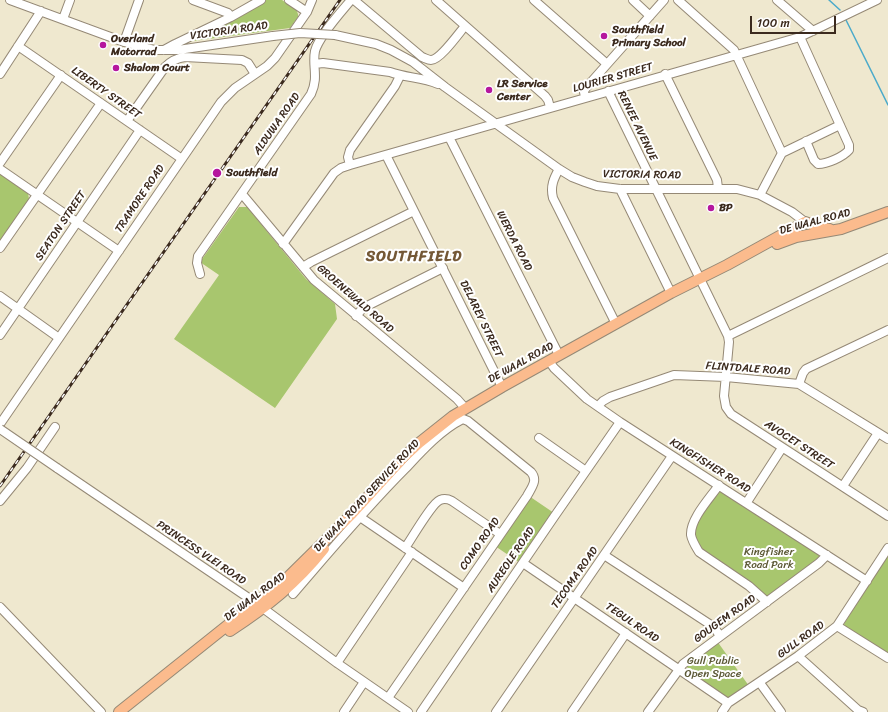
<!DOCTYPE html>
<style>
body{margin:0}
#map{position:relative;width:888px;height:712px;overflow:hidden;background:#efe8cf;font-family:Sriracha,sans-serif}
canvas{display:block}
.scale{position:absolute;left:750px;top:16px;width:86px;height:18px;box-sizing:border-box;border:2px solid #3b2a1e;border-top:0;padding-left:5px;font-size:12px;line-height:14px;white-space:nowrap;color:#3b2a1e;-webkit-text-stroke:3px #fff;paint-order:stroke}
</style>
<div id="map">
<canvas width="888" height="712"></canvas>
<div class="scale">100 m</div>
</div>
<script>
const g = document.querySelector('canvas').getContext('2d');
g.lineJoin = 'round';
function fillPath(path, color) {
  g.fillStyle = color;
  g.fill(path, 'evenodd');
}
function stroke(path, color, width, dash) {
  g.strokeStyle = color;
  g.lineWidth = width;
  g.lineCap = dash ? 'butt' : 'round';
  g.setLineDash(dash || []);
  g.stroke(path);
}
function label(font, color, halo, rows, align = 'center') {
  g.font = font + ' Sriracha,sans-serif';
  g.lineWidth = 4;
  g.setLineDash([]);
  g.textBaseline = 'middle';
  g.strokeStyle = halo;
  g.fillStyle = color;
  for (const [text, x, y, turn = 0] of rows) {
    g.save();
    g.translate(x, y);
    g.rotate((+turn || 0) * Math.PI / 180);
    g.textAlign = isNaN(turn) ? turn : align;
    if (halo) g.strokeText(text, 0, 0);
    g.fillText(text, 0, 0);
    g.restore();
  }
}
fillPath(new Path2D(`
 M266 0H282L296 9 298 14V17L290 28 186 42 230 21Z
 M0 174 28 193 29 199 0 243Z
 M239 207H247L306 279 335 304 337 319 275 408 174 339 219 275 200 262Z
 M719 485 827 555 767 602 699 552 692 528Z
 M529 496 554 513 520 563 495 546Z
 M888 554V655L845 628 844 624Z
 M717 641 749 686 731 698 726 697 688 672 687 665Z`), '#a8c66e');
stroke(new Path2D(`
 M829 0 840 10
 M846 20 888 105`), '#4baaca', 1.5);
const minor = new Path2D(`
 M10 0 124 42 155 50H178L273 36
 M193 0 228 13 231 17
 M289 0 307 12
 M354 0 422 57C425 58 428 60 431 60 440 60 459 33 465 26
 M436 0 545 96 548 100 550 107
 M534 0 607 64
 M633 0 650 16
 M678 0 734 50 782 153
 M777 0 813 31
 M63 19 70 0
 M335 35 376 44 391 50 413 62 445 87 495 123 559 169 572 177 585 182 597 186 620 189H737L760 195 792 212 805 222
 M800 37 849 145V150C843 157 827 164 818 164L814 160 806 141
 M124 42 139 0
 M18 46 182 159
 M164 50 175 44 231 17 261 0
 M315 64 323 63 390 72C406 78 422 77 438 84
 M0 74 41 11
 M665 74 717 180 718 188
 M608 91 728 336 729 342 724 396 726 407 731 414 888 516
 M585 97 584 92 585 89 664 0
 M127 121 165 67C171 61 177 58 185 57L242 60 248 63 255 74
 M449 137 559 355
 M386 155 502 387
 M0 163 61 75
 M350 165 800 37 877 0
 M0 169 119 251
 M559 169C554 178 550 186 553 198L616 324
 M620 189 671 293
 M242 194 314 280 457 399 465 408
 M760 195 782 153 840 125
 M283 244 334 173 341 168 350 165 348 157 350 150 395 86 400 76
 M0 248 101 103
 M303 267 311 262 414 211
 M200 274 197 263 198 256 311 94C319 77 312 66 315 51 319 36 341 12 351 0
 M0 296 59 338
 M356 316 363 308 443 268
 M0 335 140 130
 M728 336 888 258
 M549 361 554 368 587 399 620 422 867 581
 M799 384 803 373 806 369 888 330
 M598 406 603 401 610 397 674 375 726 377 799 384 888 439
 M0 424 221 102 235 88 267 66 275 58 307 12 312 0
 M539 438 586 471
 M57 468 256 603 337 663 408 712
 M719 485C710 498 690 519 691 535 692 541 696 547 699 552L749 586 767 602
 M843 486 878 433
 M0 501 27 468 55 427
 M747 502 782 448
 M360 517 464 588
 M405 548C412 538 432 503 440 500 445 498 448 499 452 501L500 534
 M604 555 714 627 720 636
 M523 563 728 703
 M293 594C330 551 366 508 406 468 421 452 441 430 461 420L463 419 468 421 531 472C538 480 532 487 527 496L388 698
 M0 607 101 712
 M837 626 888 658
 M798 656 858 710 863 712
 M337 663 412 552
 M760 683 781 712
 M344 712 364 682
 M421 712 554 517 620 422
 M496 712 672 456
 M572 712 626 633
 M648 712 683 664 819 563 827 555
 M722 712 728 703 798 656 837 626 888 548`);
const major = new Path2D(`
 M805 222 817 226 830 229
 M777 244 796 237 841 229 888 212
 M230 631C267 607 297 583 324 549
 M119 712 288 577 352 514 405 456 419 443 453 416 502 387 671 293 727 265 805 222`);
stroke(minor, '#958976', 10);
stroke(major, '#958976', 12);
stroke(minor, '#fff', 8);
stroke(major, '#fbbb8d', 10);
const rail = new Path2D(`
 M0 486 340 0`);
stroke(rail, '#3b2a1e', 3);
stroke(rail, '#fff', 1.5, [4.5]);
const minorBridge = new Path2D(`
 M273 36 300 33 335 35
 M0 429 57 468`);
stroke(minorBridge, '#958976', 10, []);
stroke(minorBridge, '#fff', 8);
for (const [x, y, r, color] of [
 [604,36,4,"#b5179e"],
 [103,45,4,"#b5179e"],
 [116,68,4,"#b5179e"],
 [489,90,4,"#b5179e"],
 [217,173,5,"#b5179e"],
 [711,208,4,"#b5179e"]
]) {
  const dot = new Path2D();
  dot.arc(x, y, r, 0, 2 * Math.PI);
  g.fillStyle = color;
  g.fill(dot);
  stroke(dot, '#fff', 1.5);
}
label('bold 11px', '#3b2a1e', '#fff', [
 ["Southfield",612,30],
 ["Primary School",612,43],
 ["Overland",111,39],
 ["Motorrad",111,52],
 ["Shalom Court",124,68],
 ["LR Service",497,84],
 ["Center",497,97],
 ["Southfield",226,173],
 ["BP",719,208]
], 'left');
label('11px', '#3b2a1e', '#fff', [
 ["VICTORIA ROAD",229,31,-8],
 ["LOURIER STREET",613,78,-16],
 ["LIBERTY STREET",106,93,35],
 ["ALDUWA ROAD",277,124,-55],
 ["RENEE AVENUE",637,126,64],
 ["VICTORIA ROAD",642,175,1],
 ["TRAMORE ROAD",140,199,-56],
 ["DE WAAL ROAD",815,222,-15],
 ["SEATON STREET",61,226,-56],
 ["WERDA ROAD",514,241,63],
 ["GROENEWALD ROAD",355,299,41],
 ["DELAREY STREET",481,319,64],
 ["DE WAAL ROAD",521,363,-29],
 ["FLINTDALE ROAD",748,369,4],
 ["AVOCET STREET",799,445,33],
 ["KINGFISHER ROAD",710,466,32],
 ["DE WAAL ROAD SERVICE ROAD",367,496,-47],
 ["COMO ROAD",480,544,-55],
 ["PRINCESS VLEI ROAD",201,553,34],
 ["AUREOLE ROAD",511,560,-56],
 ["TECOMA ROAD",575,578,-55],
 ["DE WAAL ROAD",255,597,-37],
 ["GOUGEM ROAD",725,619,-36],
 ["TEGUL ROAD",632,623,34],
 ["GULL ROAD",801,640,-36]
]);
label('11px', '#5c5936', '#fff', [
 ["Kingfisher",769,552],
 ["Road Park",769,565],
 ["Gull Public",713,661],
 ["Open Space",713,674]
]);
g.letterSpacing = '1px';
label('bold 15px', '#745836', '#fff', [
 ["SOUTHFIELD",414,257]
]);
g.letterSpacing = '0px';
</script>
